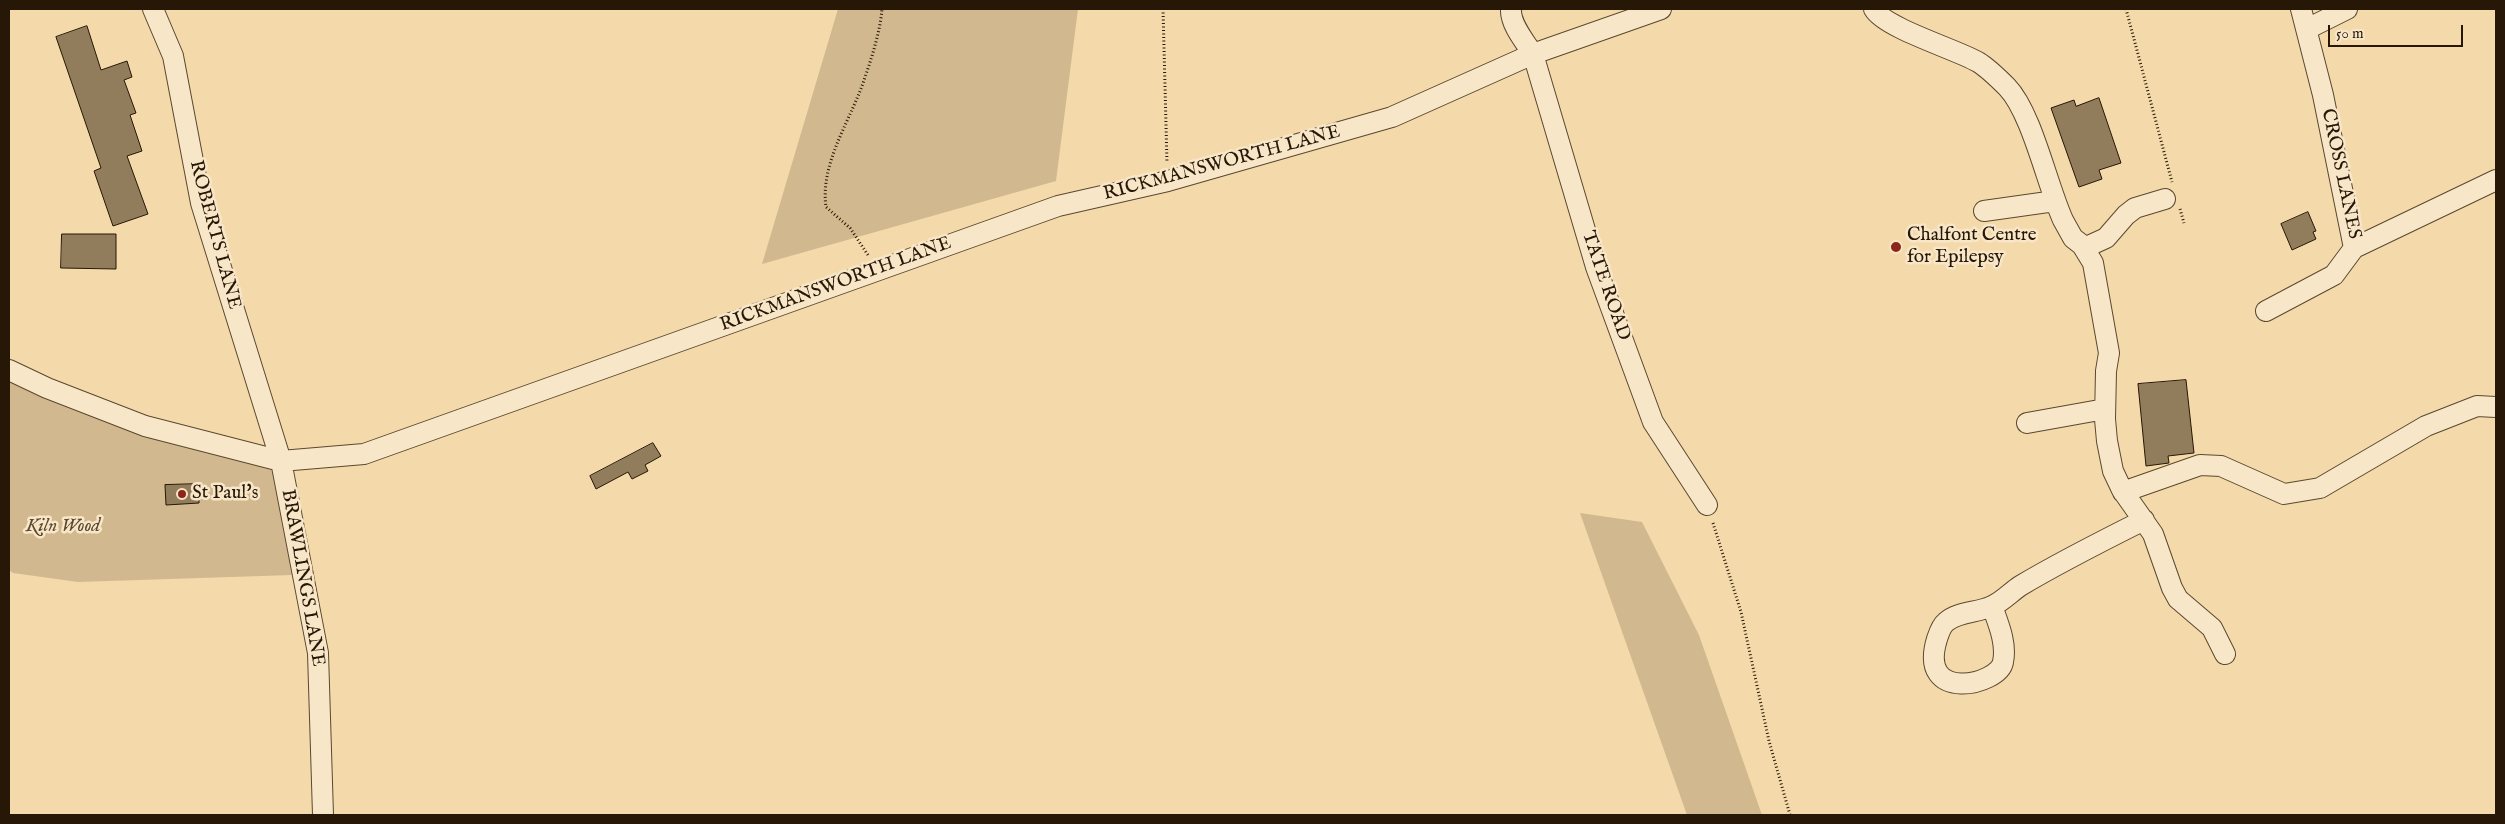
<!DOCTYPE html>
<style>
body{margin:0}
#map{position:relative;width:2505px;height:824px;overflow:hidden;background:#f4d9aa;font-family:"IM FELL English",serif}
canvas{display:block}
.frame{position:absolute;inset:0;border:10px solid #261706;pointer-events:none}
.scale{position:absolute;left:2328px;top:25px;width:135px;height:22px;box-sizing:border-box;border:2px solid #261706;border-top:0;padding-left:6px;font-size:15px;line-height:18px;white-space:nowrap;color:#261706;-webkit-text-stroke:4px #f8e6c8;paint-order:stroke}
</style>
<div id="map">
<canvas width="2505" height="824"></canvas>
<div class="frame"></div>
<div class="scale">50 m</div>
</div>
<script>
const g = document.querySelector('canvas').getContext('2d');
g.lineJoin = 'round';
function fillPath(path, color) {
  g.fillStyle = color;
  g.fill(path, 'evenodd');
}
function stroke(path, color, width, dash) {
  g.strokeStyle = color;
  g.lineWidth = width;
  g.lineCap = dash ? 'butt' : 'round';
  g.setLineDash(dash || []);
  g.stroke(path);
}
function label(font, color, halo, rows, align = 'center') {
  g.font = font + ' "IM FELL English",serif';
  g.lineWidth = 5;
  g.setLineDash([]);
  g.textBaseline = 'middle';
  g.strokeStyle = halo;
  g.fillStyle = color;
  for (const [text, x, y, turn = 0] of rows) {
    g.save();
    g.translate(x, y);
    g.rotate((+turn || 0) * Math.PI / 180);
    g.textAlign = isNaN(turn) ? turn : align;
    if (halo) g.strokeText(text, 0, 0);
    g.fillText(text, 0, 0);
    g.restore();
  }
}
fillPath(new Path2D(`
 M838 9H1078L1056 181 762 264Z
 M9 372 98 419 281 461 292 575 78 582 13 573 9 570Z
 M1580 513 1642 522 1699 635 1762 815H1687Z`), '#d1b88e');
const building = new Path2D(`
 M87 26 101 70 127 61 132 77 124 80 136 113 130 115 142 151 127 156 148 214 113 226 94 171 101 168 56 37Z
 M2099 98 2121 163 2099 170 2102 179 2079 187 2051 108 2074 100 2076 106Z
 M2308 212 2316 231 2313 232 2316 239 2292 250 2281 224Z
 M62 234H116V269L61 268Z
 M2186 380 2194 453 2168 456 2169 463 2146 466 2138 384Z
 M653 443 661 456 645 465 648 471 632 479 628 472 596 489 590 476Z
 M199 484V503L166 505 165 485Z`);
fillPath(building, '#917c5b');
stroke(building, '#261706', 1);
const minor = new Path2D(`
 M153 9 173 56 201 203 281 461 318 653 323 815
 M1511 9C1510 24 1525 42 1533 54L1596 267 1653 422 1707 505
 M1874 9C1885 28 1955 49 1978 62 1988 68 1999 79 2007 87 2032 113 2047 185 2063 220L2073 238 2082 245 2093 263 2109 353 2106 371 2105 419 2107 441 2113 471 2122 490 2153 534 2172 588 2178 599 2212 628 2225 654
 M2301 9 2323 95 2354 248
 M2307 29 2347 9
 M1984 211 2055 201
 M2084 248 2106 238 2126 215 2135 208 2165 199
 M2266 311 2334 275 2354 248 2496 180
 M9 370 47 388 145 426 281 461 364 454 1058 206 1168 181 1392 117 1533 54 1661 9
 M2027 423 2105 409
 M2123 492 2200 465 2221 466 2284 494 2320 488 2426 426 2477 406 2496 407
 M1992 606C1998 623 2007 643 2003 662 1999 685 1917 704 1937 639 1939 633 1941 626 1946 622 1958 611 1978 613 1992 606 2002 602 2011 592 2020 586 2060 562 2102 541 2144 520`);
stroke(minor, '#5a482f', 22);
stroke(new Path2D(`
 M1163 9 1167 163
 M2126 9 2172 182
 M2180 209 2184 223
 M868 255 850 228 826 207C820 164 849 123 863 83 871 60 880 33 882 9
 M1713 523 1741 612 1769 741 1790 815`), '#261706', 3, [1, 2.5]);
stroke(minor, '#f8e6c8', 20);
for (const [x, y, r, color] of [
 [1896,247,6,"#8f2418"],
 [182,494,5,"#8f2418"]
]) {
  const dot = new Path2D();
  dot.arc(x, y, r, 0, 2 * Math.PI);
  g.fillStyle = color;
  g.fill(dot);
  stroke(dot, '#f8e6c8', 2);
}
label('19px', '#261706', '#f8e6c8', [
 ["RICKMANSWORTH LANE",1222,164,-15],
 ["CROSS LANES",2340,174,78],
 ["ROBERTS LANE",214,235,75],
 ["RICKMANSWORTH LANE",836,285,-20],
 ["TATE ROAD",1605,286,71],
 ["BRAWLINGS LANE",302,578,80]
]);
label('19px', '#261706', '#f8e6c8', [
 ["Chalfont Centre",1907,236],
 ["for Epilepsy",1907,258],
 ["St Paul's",192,494]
], 'left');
label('italic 19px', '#59472f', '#f8e6c8', [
 ["Kiln Wood",63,527]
]);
</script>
